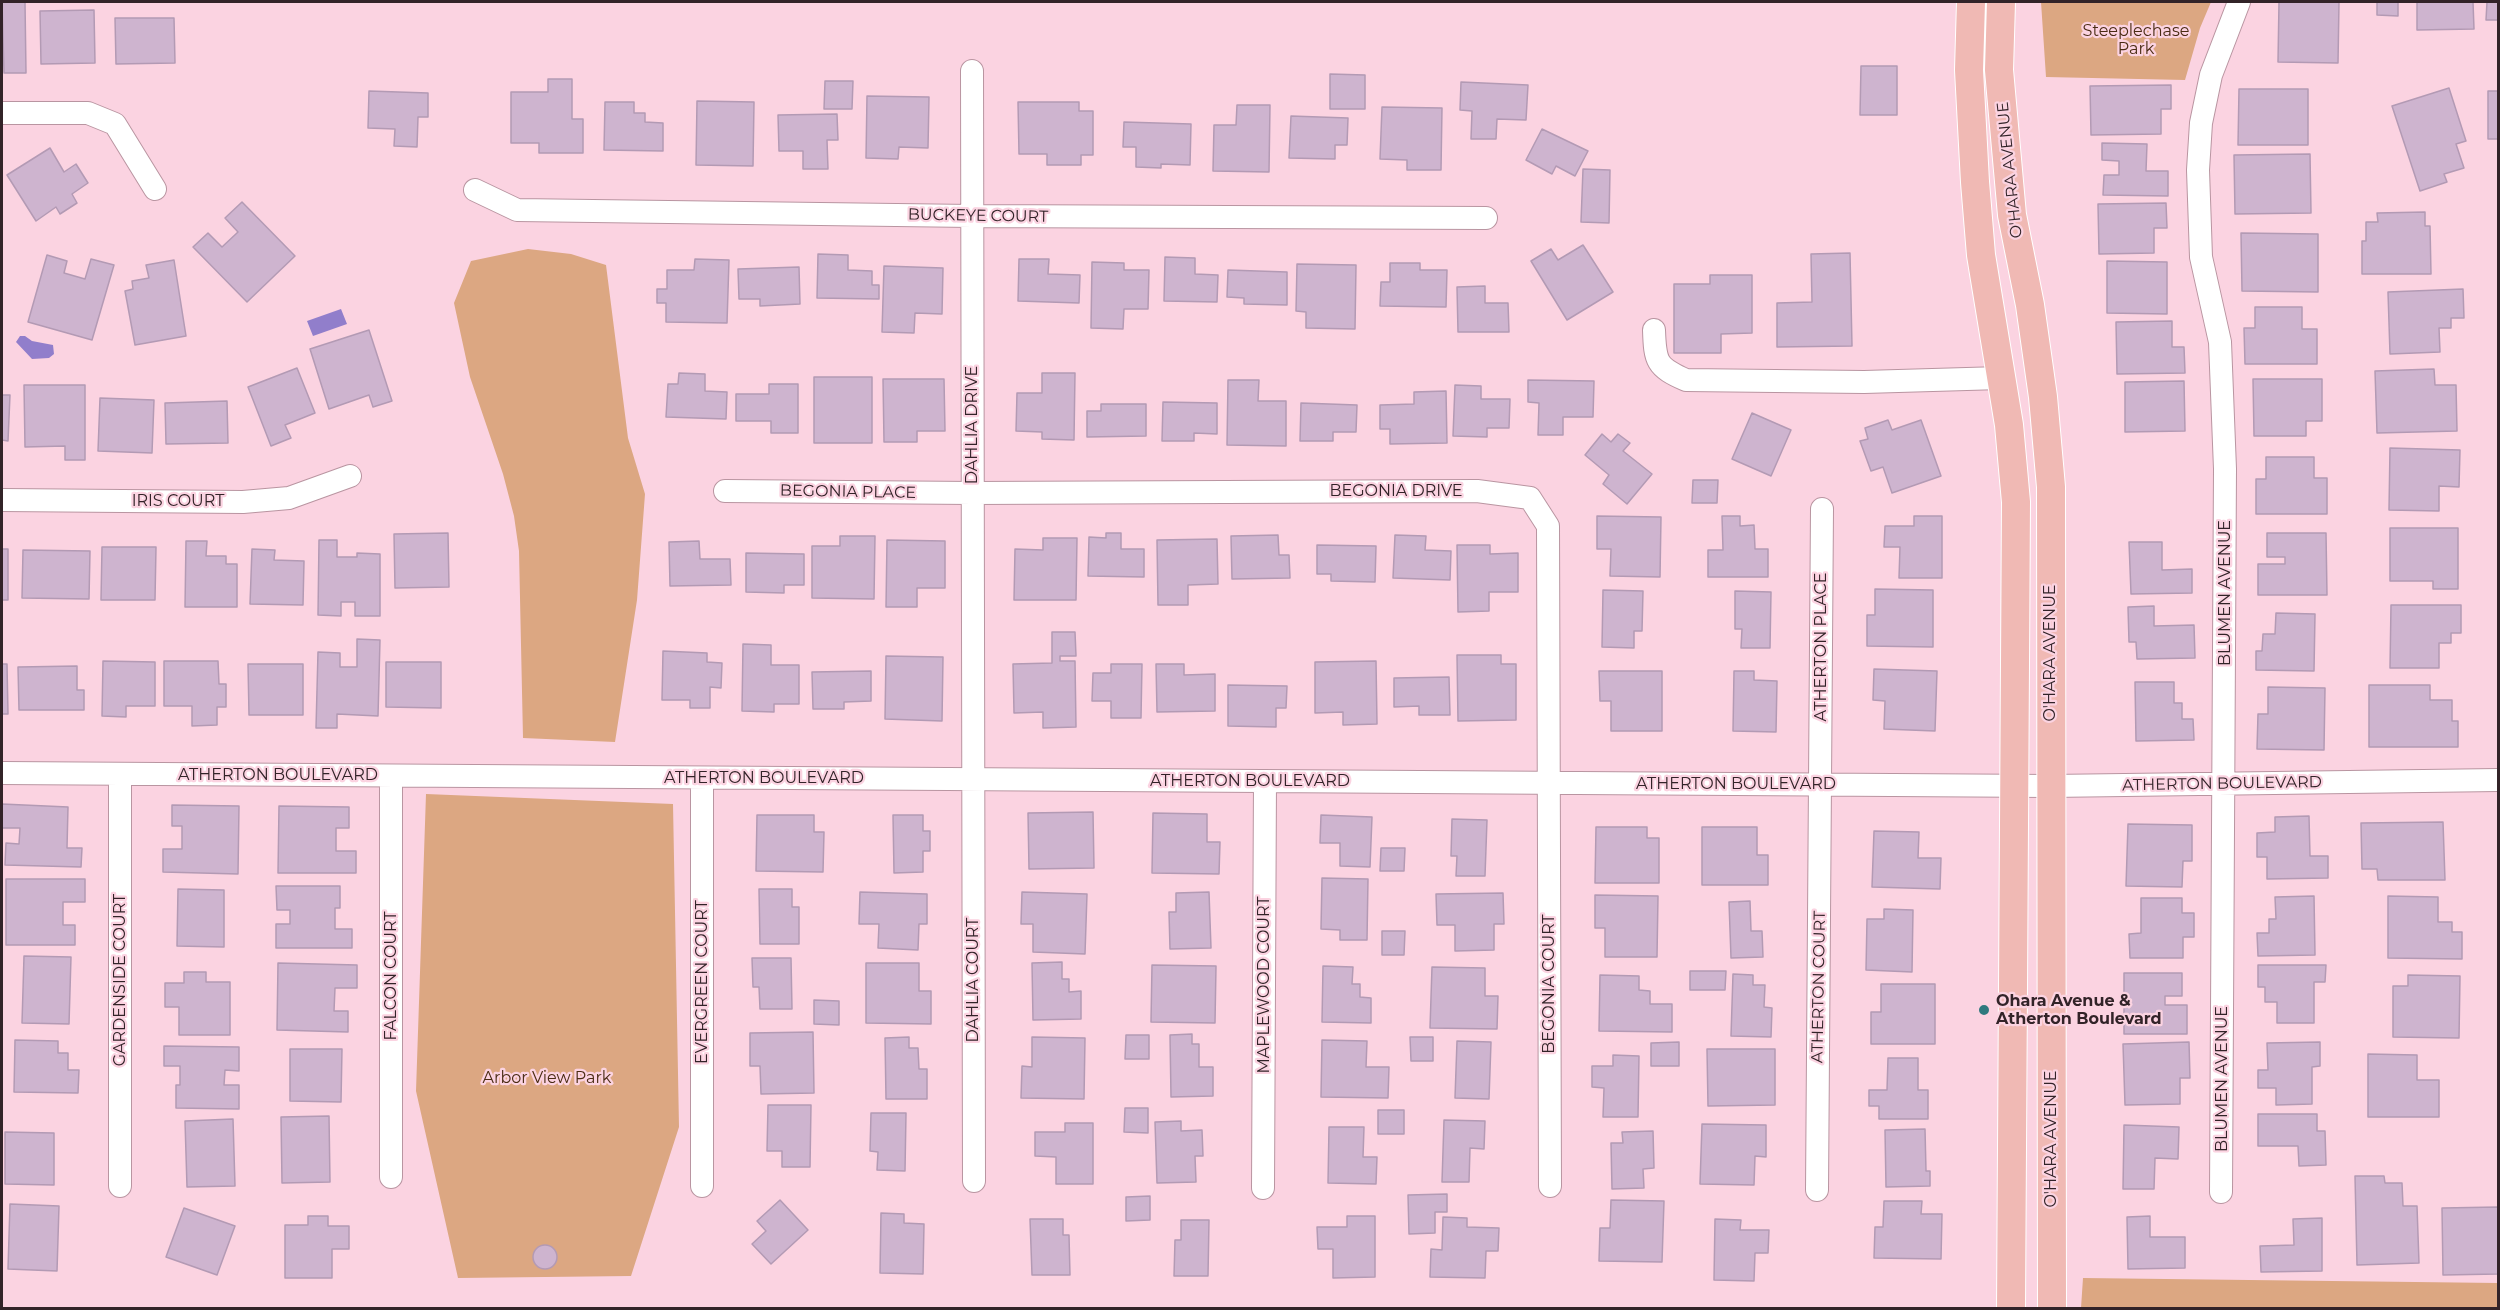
<!DOCTYPE html>
<style>
body{margin:0}
#map{position:relative;width:2500px;height:1310px;overflow:hidden;background:#fbd3e1;font-family:Montserrat,sans-serif}
canvas{display:block}
.frame{position:absolute;inset:0;border:3px solid #322328;pointer-events:none}
</style>
<div id="map">
<canvas width="2500" height="1310"></canvas>
<div class="frame"></div>
</div>
<script>
const g = document.querySelector('canvas').getContext('2d');
g.lineJoin = 'round';
function fillPath(path, color) {
  g.fillStyle = color;
  g.fill(path, 'evenodd');
}
function stroke(path, color, width, dash) {
  g.strokeStyle = color;
  g.lineWidth = width;
  g.lineCap = dash ? 'butt' : 'round';
  g.setLineDash(dash || []);
  g.stroke(path);
}
function label(font, color, halo, rows, align = 'center') {
  g.font = font + ' Montserrat,sans-serif';
  g.lineWidth = 4.5;
  g.setLineDash([]);
  g.textBaseline = 'middle';
  g.strokeStyle = halo;
  g.fillStyle = color;
  for (const [text, x, y, turn = 0] of rows) {
    g.save();
    g.translate(x, y);
    g.rotate((+turn || 0) * Math.PI / 180);
    g.textAlign = isNaN(turn) ? turn : align;
    if (halo) g.strokeText(text, 0, 0);
    g.fillText(text, 0, 0);
    g.restore();
  }
}
fillPath(new Path2D(`
 M2041 2H2211L2200 28 2185 80 2046 77Z
 M528 249 571 254 606 265 628 438 645 494 637 600 615 742 523 738 519 551 514 516 503 474 470 377 454 303 471 261Z
 M426 794 673 804 679 1127 631 1276 458 1278 416 1091Z
 M2083 1278 2498 1283V1308H2081Z`), '#dca782');
fillPath(new Path2D(`
 M341 309 347 324 313 336 307 321Z
 M20 336H25L32 341 53 345 54 354 49 358 32 359 16 342Z`), '#917ecb');
const building = new Path2D(`
 M2 2H25L26 73H4Z
 M2279 2H2339L2338 63 2278 62Z
 M2377 2H2398V16L2377 15Z
 M2417 2H2473L2474 29 2417 30Z
 M2487 2H2498V20H2486Z
 M94 10 95 63 41 64 40 11Z
 M115 18H174L175 63 116 64Z
 M1861 66H1897V115H1860Z
 M1330 74 1365 75V109H1330Z
 M548 79H572V119H583V153H539V143H511V92H548Z
 M825 81H853L852 109H824Z
 M1461 82 1528 85 1526 120 1497 119 1496 139H1471L1472 111 1460 110Z
 M2171 85V109H2161V134L2091 135 2090 86Z
 M2449 88 2466 141 2456 144 2464 168 2444 174 2447 182 2420 191 2392 106Z
 M2239 89H2308V145H2238Z
 M369 91 428 93V117H418L417 147 394 146 395 129 368 128Z
 M2488 91H2498V139H2488Z
 M867 96 929 97 928 148 899 147 898 159 866 158Z
 M697 101 754 102 753 166 696 165Z
 M605 102H634V113H645V122L663 123V151L604 150Z
 M1018 102H1079V111H1093V155H1081V165H1047V154H1019Z
 M1237 105H1270L1269 172 1213 171 1214 125H1236Z
 M1382 107 1442 108 1441 170H1407V160L1380 159Z
 M837 114 838 140H827L828 169H803V151H779L778 115Z
 M1291 116 1348 118 1347 145H1335V159L1289 158Z
 M1124 122 1191 124 1190 165 1161 164V168L1136 167V147H1123Z
 M1542 129 1588 151 1575 176 1556 166 1552 174 1526 160Z
 M2102 143 2147 144 2146 171H2168V196L2103 195 2104 175H2119V161L2102 160Z
 M50 148 64 172 76 164 88 183 72 194 77 203 60 214 56 207 36 221 7 175Z
 M2310 154 2311 213 2235 214 2234 155Z
 M1583 169 1610 170 1609 223 1581 222Z
 M242 202 295 256 247 302 193 247 208 233 222 247 238 232 225 218Z
 M2166 203 2167 228H2154V253L2099 254 2098 204Z
 M2425 212V226H2430L2431 274H2362V241H2366V222H2378L2377 213Z
 M2241 233 2318 234V292L2242 291Z
 M1583 245 1613 292 1567 320 1531 261 1551 249 1558 260Z
 M1850 253 1852 346 1777 347V303L1812 302 1811 254Z
 M818 254 848 255V270L872 271V285H879V299L817 298Z
 M47 255 67 261 64 273 85 279 91 259 114 265 92 340 28 322Z
 M1165 257 1195 258V274L1218 275 1217 302 1164 301Z
 M695 259 729 260 727 323 666 322V303H657V289H667V270H694Z
 M1019 259H1049L1048 274 1080 275 1079 303 1018 301Z
 M174 260 186 336 135 345 125 291 133 289 132 281 149 278 146 265Z
 M2107 261 2167 262V314L2107 313Z
 M1092 262 1124 263V270H1149L1148 309H1124L1123 329 1091 328Z
 M1390 263H1420V270H1447L1446 307 1380 306 1381 282H1390Z
 M1297 264 1356 265 1355 329 1306 328V312L1296 311Z
 M884 266 943 268 942 314 915 313 914 333 882 332Z
 M799 267 800 304 760 306V299H739L738 269Z
 M1228 270 1287 272V305L1244 304V298L1227 297Z
 M1710 275H1752V333L1721 334V353H1674V284H1710Z
 M1485 286V303H1508L1509 332H1458L1457 287Z
 M2463 289 2464 318H2451V328H2439L2440 352 2390 354 2388 292Z
 M2255 307H2302V329H2317V364H2245L2244 328H2255Z
 M2172 321V347H2184L2185 373 2117 374 2116 322Z
 M369 330 392 401 373 407 369 395 329 409 310 349Z
 M297 368 315 413 285 425 291 438 271 446 248 387Z
 M2434 369 2435 385H2456L2457 431 2377 433 2375 371Z
 M679 373 705 374V391L727 392 726 419 666 417 668 384H678Z
 M1042 373H1075L1074 440 1042 439V432L1016 431 1017 393H1042Z
 M814 377H872V443H814Z
 M883 379H944L945 431H917V442H884Z
 M2253 379H2322V421H2306V436H2254Z
 M1228 380H1259L1258 401H1286V446L1227 445Z
 M1528 380 1594 381 1593 417H1563V435H1538L1539 403 1528 402Z
 M2184 381 2185 431 2125 432V382Z
 M769 384H798V433H771V421H736V394H769Z
 M24 385H85V460H65V446L25 447Z
 M1455 385 1481 386V399H1510L1509 428H1487V437L1453 436Z
 M1446 391 1447 443 1390 444V429H1380V405L1414 404V392Z
 M2 395H10L8 441 2 440Z
 M100 398 154 400 152 453 98 451Z
 M227 401 228 443 166 444 165 403Z
 M1163 402 1217 403V434L1194 433V441H1162Z
 M1301 403 1357 405 1356 432H1333V441H1300Z
 M1101 404H1146V436L1087 437V411H1101Z
 M1752 413 1791 430 1771 476 1732 459Z
 M1888 420 1892 430 1921 420 1941 476 1892 493 1883 467 1871 471 1860 441 1868 439 1865 428Z
 M1602 434 1611 442 1618 434 1630 443 1623 451 1652 474 1627 504 1603 484 1609 475 1585 455Z
 M2390 448 2460 450 2459 487 2439 486V511L2389 510Z
 M2266 457H2314V478H2327V514H2256V479H2266Z
 M1693 480H1718L1717 503H1692Z
 M1597 516 1661 517 1660 577 1610 576 1611 549H1597Z
 M1722 516H1740V526L1754 525 1755 549H1768V577H1708V550H1723Z
 M1914 516H1942V578H1899L1900 547H1884L1885 526H1914Z
 M2390 528H2458V589H2433V581H2390Z
 M448 533 449 587 395 588 394 534Z
 M1106 533H1121V549H1144V577L1088 576 1089 537 1106 538Z
 M2267 533H2326L2327 595H2258V564H2285V557H2267Z
 M1278 535 1279 555H1289L1290 578 1232 579 1231 536Z
 M1395 535 1426 536 1425 550 1451 551 1450 580 1393 578Z
 M840 536H875L874 599 812 598V546H840Z
 M1043 538H1077L1076 600H1014L1015 549 1043 550Z
 M1217 539 1218 584 1188 585V605H1158L1157 540Z
 M319 540H337V557H357V553L380 554V616H355V602H341V616L318 615Z
 M887 540 945 541V588H917V607H886Z
 M186 541H207L206 556H226V564H237V607H185Z
 M699 541 700 559H730L731 585 670 586 669 542Z
 M2129 542H2162V570L2192 569V593L2131 594Z
 M1317 545 1376 546 1375 582 1331 581V574H1317Z
 M1457 545H1490V554L1518 553V592H1489V611L1458 612Z
 M102 547H156L155 600H101Z
 M2 549H8V600H2Z
 M252 549 275 550 274 560 304 561 303 605 250 604Z
 M23 550 90 551 89 599 22 598Z
 M746 553 804 554V585H784V593L746 592Z
 M1875 589 1933 590V647L1867 646V615H1875Z
 M1603 590 1643 591 1642 631H1634V648L1602 647Z
 M1735 591 1771 592 1770 648H1741L1742 629H1735Z
 M2391 605H2461V633H2451V643H2439V668H2390Z
 M2154 606V626L2194 625 2195 658 2137 659 2136 642H2129L2128 607Z
 M2276 613 2315 614 2314 671 2256 670V651H2262L2263 634H2275Z
 M1052 632H1075L1076 656H1060V661H1075L1076 727 1043 728V712L1014 713 1013 664 1052 663Z
 M357 639 380 640 378 716 337 714V728H316L318 652 340 653V667H357Z
 M743 644 771 645V665H799V704H774V712L742 711Z
 M663 651 707 653V662L722 663 721 688 710 687V708H690V700H662Z
 M1457 655H1501V664H1516V720L1458 721Z
 M886 656 943 657 942 721 885 719Z
 M103 661 155 662V706H126V717L102 716Z
 M164 661H218L219 684H226V707H217V725L192 726V706H164Z
 M1376 661 1377 724 1343 725V712L1315 713V662Z
 M386 662H441V708L386 707Z
 M2 664H7L8 714H2Z
 M248 664H303V715H249Z
 M1111 664H1142L1141 718H1111V701H1092L1093 673H1111Z
 M1156 664H1184V675L1215 674V711L1157 712Z
 M77 666V690H84V710H19L18 667Z
 M1874 669 1937 671 1935 731 1884 729 1885 701 1873 700Z
 M871 671V701L844 702V709H813L812 672Z
 M1599 671H1662V731H1611V701H1600Z
 M1734 671H1754V680L1777 681 1776 732 1733 731Z
 M1449 677 1450 715H1419V706L1394 707V678Z
 M2135 682H2174V703H2182V719H2193L2194 740 2136 741Z
 M1228 685 1287 686 1286 708H1276V727L1228 726Z
 M2369 685H2430V700H2452V721H2458V747H2369Z
 M2268 687 2325 688 2324 750 2257 749 2258 714H2268Z
 M2 804 68 807 67 848H82L81 867 5 865 6 843 19 844 20 828H2Z
 M172 805 239 806 238 874 163 872V849H182V826H172Z
 M279 806 349 807V828H336V851H356V873H278Z
 M1093 812 1094 868 1029 869 1028 813Z
 M1153 813 1207 814V842H1220L1219 874 1152 873Z
 M757 815H814V832H824L823 872 756 871Z
 M893 815H923V831H930V851H923V872L894 873Z
 M1321 815 1372 817 1370 867 1340 866V843H1320Z
 M2309 816 2310 856H2328V878L2267 879V857H2257V833L2275 832V817Z
 M1452 819 1487 820 1485 876H1456L1457 856H1451Z
 M2443 822 2445 880H2378L2377 869H2362L2361 823Z
 M2128 824 2192 825V861H2183L2182 887 2126 886Z
 M1596 827H1647V838H1659V883H1595Z
 M1702 827H1757V855H1768V885H1702Z
 M1874 831 1919 832 1918 858H1941L1940 889 1872 887Z
 M1381 848H1405L1404 871H1380Z
 M1322 878 1368 879 1367 940H1340V930L1321 929Z
 M6 879H85V902H63V925H75V945H6Z
 M276 886H340V908H335V929H352V948H276V924H290V910H277Z
 M178 889 224 890V947L177 946Z
 M759 889H792V907H799V944H760Z
 M860 892 927 894V924H919L918 950 878 948 879 924H859Z
 M1022 892 1087 894 1085 954 1033 952V924H1021Z
 M1209 892 1211 948 1170 949 1169 912H1176V893Z
 M1503 893 1504 924H1494V950L1455 951V925H1437L1436 894Z
 M1595 895 1658 896 1657 957H1605V928H1595Z
 M2314 896 2315 955 2258 956 2257 933H2269V919H2276L2275 897Z
 M2388 896 2438 897V922H2452V932H2462V959L2388 958Z
 M2141 898H2182V913H2194V937H2183V958H2130L2129 934 2141 933Z
 M1750 901 1751 931H1762L1763 957 1731 958 1729 902Z
 M1884 909 1913 910 1912 972 1866 970 1867 919H1884Z
 M1382 931H1405L1404 955H1382Z
 M24 956 71 957 69 1024 22 1023Z
 M752 958H791L792 1009H760L759 987H753Z
 M1062 962V979H1069V992L1081 991V1019L1033 1020 1032 963Z
 M278 963 357 965V988H335L334 1011H348V1032L277 1030Z
 M866 963H919V991H931V1024L866 1023Z
 M1152 965 1216 966 1215 1023 1151 1022Z
 M2258 965H2326L2325 982H2314V1023H2277V1002H2265V987H2258Z
 M1323 966 1353 967 1352 984H1360V997L1371 998V1023L1322 1022Z
 M1432 967 1485 968V996H1498L1497 1029 1430 1028Z
 M1690 971H1726L1725 990H1690Z
 M184 972H206V982H230V1035H179V1007H165V983H184Z
 M2124 973H2182V996H2165V1005H2187V1034H2124Z
 M1733 974 1753 975V985H1765L1764 1007 1772 1008 1771 1037 1731 1036Z
 M1600 975 1639 976V990L1650 991V1004H1672V1032L1599 1031Z
 M2408 975 2460 976 2459 1038 2393 1037V986H2408Z
 M1881 984H1935V1044H1871V1012H1881Z
 M814 1000 839 1001V1025L814 1024Z
 M813 1032 814 1093 761 1094 760 1066H750V1033Z
 M1192 1034V1044H1199V1067H1213V1096L1171 1097 1170 1035Z
 M1126 1035H1149V1059H1125Z
 M909 1037V1048H918L919 1069H927V1099H886L885 1038Z
 M1032 1037 1085 1038 1084 1099 1021 1098 1022 1066 1032 1067Z
 M1410 1037H1433V1061H1411Z
 M15 1040 58 1041V1053H68V1070H79L78 1093 14 1092Z
 M1322 1040 1367 1041 1366 1067H1389L1388 1098 1321 1097Z
 M1457 1041 1491 1042 1489 1099 1455 1098Z
 M1679 1042V1066H1651V1043Z
 M2189 1042 2190 1078H2180V1104L2125 1105 2123 1044Z
 M2320 1042V1066L2312 1067V1104L2276 1105V1088H2258V1070H2268L2267 1043Z
 M164 1046 239 1047V1071L225 1070 224 1085H239V1109L176 1108V1085H180V1066H164Z
 M290 1049H342L341 1102 290 1101Z
 M1707 1049H1775V1105L1708 1106Z
 M2368 1054 2417 1055V1080H2439V1117H2368Z
 M1613 1055 1639 1056 1638 1117H1603L1604 1088 1592 1087V1066H1613Z
 M1888 1058H1918V1090H1928V1119H1879V1106H1869V1090H1887Z
 M768 1105H811L810 1167H782V1151H767Z
 M1125 1108H1148V1133L1124 1132Z
 M1378 1110H1404V1134H1378Z
 M871 1113H906L905 1171 877 1170 878 1152 870 1151Z
 M2258 1114H2317V1131H2325L2326 1165 2299 1166 2298 1146H2258Z
 M329 1116 330 1182 282 1183 281 1117Z
 M233 1119 235 1186 187 1187 185 1121Z
 M1444 1120 1485 1121 1484 1149 1470 1148 1469 1182H1442Z
 M1181 1121V1131L1202 1130 1203 1156H1195L1196 1182 1157 1183 1155 1122Z
 M1065 1123H1093V1184H1056V1157L1035 1156V1132H1065Z
 M1702 1124 1766 1125V1157L1755 1156 1754 1185 1700 1184Z
 M2124 1125 2179 1127 2178 1159 2155 1158 2154 1189H2123Z
 M1329 1127H1364L1363 1157H1377L1376 1184 1328 1183Z
 M1925 1129 1926 1171H1930V1186L1886 1187 1885 1130Z
 M1653 1131 1654 1168 1643 1169 1644 1188 1612 1189 1611 1143H1623L1622 1132Z
 M5 1132 54 1133V1185L5 1184Z
 M2355 1176H2384L2385 1183H2402L2403 1206H2417L2419 1263 2357 1265Z
 M1447 1194V1212H1435V1233L1409 1234 1408 1195Z
 M1150 1196V1220L1126 1221V1197Z
 M780 1200 808 1230 771 1264 752 1244 766 1231 757 1221Z
 M1611 1200 1664 1201 1662 1262 1599 1261 1600 1228H1610Z
 M1884 1201H1922L1921 1214H1942L1941 1259 1874 1258 1875 1227H1883Z
 M10 1204 59 1206 57 1271 8 1269Z
 M2498 1207V1274L2443 1275 2442 1208Z
 M184 1208 235 1226 217 1275 166 1257Z
 M881 1213 904 1214V1223L924 1224 923 1274 880 1273Z
 M308 1216H328V1226H349V1249H332V1278H285V1225H308Z
 M1347 1216H1375V1277L1333 1278V1249H1318L1317 1227H1347Z
 M2150 1216V1237H2185V1268L2128 1269 2127 1217Z
 M1443 1217 1467 1218V1227L1499 1228 1498 1251H1486L1485 1278 1430 1277 1431 1249 1442 1250Z
 M2322 1218V1271L2261 1272 2260 1246 2294 1245 2293 1219Z
 M1030 1219H1063V1235H1069L1070 1275H1032Z
 M1715 1219 1741 1220 1740 1230H1769L1768 1253H1755L1754 1281 1714 1280Z
 M1181 1220H1209L1208 1276H1174L1175 1240H1181Z
 M533 1257a12 12 0 1 1 24 0a12 12 0 1 1-24 0Z`);
fillPath(building, '#ceb4cf');
stroke(building, '#b39ab4', 1.5);
const minor = new Path2D(`
 M972 71 974 1181
 M2 113H88L115 124 155 189
 M475 190 517 210 972 216 1486 218
 M1654 330C1655 361 1656 367 1686 380L1864 382 2001 378
 M725 491 972 493 1477 491 1530 498 1548 526 1550 1186
 M2 500 243 502 289 498 350 476
 M2 773 2050 786 2498 780
 M120 774V1186
 M702 778V1186
 M391 1177V776
 M1263 1188 1265 781
 M1817 1190 1822 509
 M2221 1192 2225 469 2220 342 2201 257 2198 170 2201 123 2211 75 2239 2`);
const major = new Path2D(`
 M1971 2 1969 70 1975 182 1981 255 2009 425 2016 502 2011 1308
 M2001 2 1999 70 2012 215 2030 305 2043 397 2051 487 2052 1308`);
stroke(minor, '#b995a1', 24);
stroke(major, '#fff', 30);
stroke(minor, '#fff', 22);
stroke(major, '#f0b9b4', 28);
for (const [x, y, r, color] of [
 [1984,1010,6,"#2f797e"]
]) {
  const dot = new Path2D();
  dot.arc(x, y, r, 0, 2 * Math.PI);
  g.fillStyle = color;
  g.fill(dot);
  stroke(dot, '#fbd3e1', 2);
}
label('16px', '#492b13', '#fbd3e1', [
 ["Steeplechase",2136,31],
 ["Park",2136,49],
 ["Arbor View Park",547,1078]
]);
label('16px', '#322328', '#fbd3e1', [
 ["O'HARA AVENUE",2010,170,-96],
 ["BUCKEYE COURT",978,216,1],
 ["DAHLIA DRIVE",972,425,-90],
 ["BEGONIA DRIVE",1396,491],
 ["BEGONIA PLACE",848,492,1],
 ["IRIS COURT",178,501],
 ["BLUMEN AVENUE",2225,593,-90],
 ["ATHERTON PLACE",1821,647,-90],
 ["O'HARA AVENUE",2050,653,-90],
 ["ATHERTON BOULEVARD",278,775],
 ["ATHERTON BOULEVARD",764,778],
 ["ATHERTON BOULEVARD",1250,781],
 ["ATHERTON BOULEVARD",1736,784],
 ["ATHERTON BOULEVARD",2222,784,-1],
 ["FALCON COURT",391,976,-90],
 ["GARDENSIDE COURT",120,980,-90],
 ["DAHLIA COURT",973,980,-90],
 ["EVERGREEN COURT",702,982,-90],
 ["BEGONIA COURT",1549,984,-90],
 ["MAPLEWOOD COURT",1264,985,-90],
 ["ATHERTON COURT",1819,987,-89],
 ["BLUMEN AVENUE",2222,1079,-90],
 ["O'HARA AVENUE",2051,1139,-90]
]);
label('bold 16px', '#322328', '#fbd3e1', [
 ["Ohara Avenue &",1996,1001],
 ["Atherton Boulevard",1996,1019]
], 'left');
</script>
